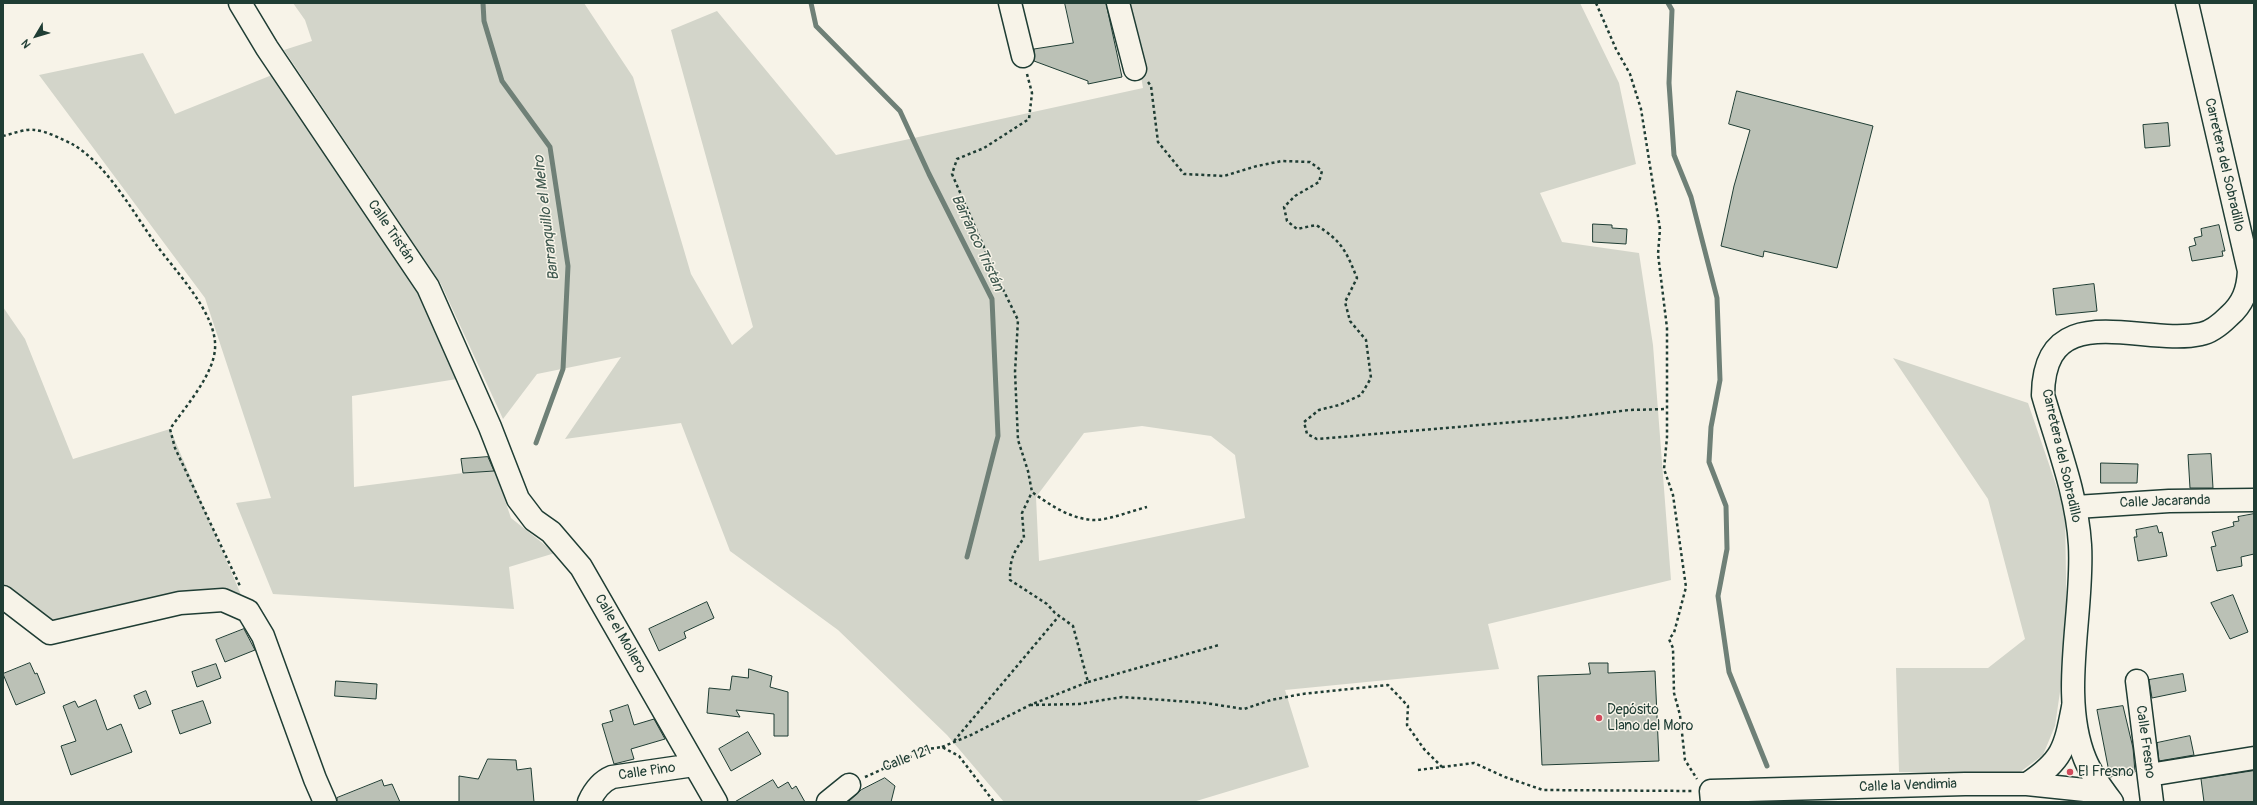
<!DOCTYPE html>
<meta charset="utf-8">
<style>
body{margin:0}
#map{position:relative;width:2257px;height:805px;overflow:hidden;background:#f7f3e8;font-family:Pangolin,sans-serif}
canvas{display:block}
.frame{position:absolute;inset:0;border:4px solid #1f3d34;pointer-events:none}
.north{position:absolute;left:16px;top:16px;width:40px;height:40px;-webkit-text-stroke:3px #f7f3e8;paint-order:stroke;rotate:232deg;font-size:11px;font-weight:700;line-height:16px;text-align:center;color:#1f3d34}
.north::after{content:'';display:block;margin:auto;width:14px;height:18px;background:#1f3d34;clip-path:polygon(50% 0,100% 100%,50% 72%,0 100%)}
</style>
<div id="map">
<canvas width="2257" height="805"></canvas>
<div class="frame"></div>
<div class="north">N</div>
</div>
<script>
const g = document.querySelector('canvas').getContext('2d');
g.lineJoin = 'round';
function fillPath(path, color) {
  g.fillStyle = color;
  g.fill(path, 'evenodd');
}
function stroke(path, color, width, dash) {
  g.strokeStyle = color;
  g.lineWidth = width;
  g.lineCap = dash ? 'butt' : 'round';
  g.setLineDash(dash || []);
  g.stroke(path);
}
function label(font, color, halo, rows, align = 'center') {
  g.font = font + ' Pangolin,sans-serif';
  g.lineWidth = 3;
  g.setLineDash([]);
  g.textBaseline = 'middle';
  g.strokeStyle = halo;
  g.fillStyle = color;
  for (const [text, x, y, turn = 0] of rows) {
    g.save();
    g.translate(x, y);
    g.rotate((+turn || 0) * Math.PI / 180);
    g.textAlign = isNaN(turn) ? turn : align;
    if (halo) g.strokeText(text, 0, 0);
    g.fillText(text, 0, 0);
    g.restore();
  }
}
fillPath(new Path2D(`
 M293 3H584L633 77 691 274 732 345 753 327 671 30 717 11 836 155 1143 88 1128 3H1580L1619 83 1636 164 1540 193 1562 242 1639 253 1653 345 1671 580 1488 624 1499 669 1285 690 1309 767 1193 802H1004L947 735 838 630 730 551 681 423 565 439 621 357 537 374 503 419 441 284 284 50 312 41 305 20ZM1142 426 1211 436 1235 455 1245 518 1039 561 1036 497 1084 433Z
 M143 53 175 114 277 73 418 284 463 378 352 396 354 487 463 473 495 471 511 518 555 553 509 567 514 609 273 594 236 503 271 498 205 298 39 75Z
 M3 307 25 339 73 459 170 429 248 611 223 600 50 633 3 597Z
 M1893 358 2028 403 2065 511 2067 644 2055 726 2043 755 2016 775 1899 772 1896 668H1988L2025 639 1988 499Z`), '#d3d5ca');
stroke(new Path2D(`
 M483 3 484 21 502 81 550 147 568 266 563 369 536 443
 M811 3 816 26 900 111 929 174 992 299 998 436 967 557
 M1668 3 1672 10 1669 83 1674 155 1691 197 1717 298 1720 380 1711 427 1709 462 1726 506 1727 549 1718 596 1729 672 1767 766`), '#6f8077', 5);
const building = new Path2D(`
 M1065 3H1106L1122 77 1088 84V81L1034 61V49L1073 43Z
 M1737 91 1873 126 1837 268 1764 251 1763 257 1721 246 1734 186 1750 130 1729 124Z
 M2168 123 2170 146 2145 148 2143 125Z
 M1593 224 1612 225V228L1627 229 1626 244 1593 242Z
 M2219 225 2225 251H2222L2223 256 2192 261 2189 247 2196 245 2194 238 2202 236 2201 229Z
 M2094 284 2097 311 2056 315 2053 289Z
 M2211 454 2213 488H2190L2188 455Z
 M488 457 494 471 463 473 461 459Z
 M2101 463 2138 464 2137 483H2101Z
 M2254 514V554L2241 557 2242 566 2217 571 2211 547 2216 546 2212 532 2234 526 2233 522 2239 521 2238 517Z
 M2157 526 2159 533 2162 532 2167 556 2138 561 2134 537H2137L2136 530Z
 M2233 595 2248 632 2230 639 2211 603Z
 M707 602 714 618 684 632 686 638 659 651 649 629Z
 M244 629 255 650 225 662 216 640Z
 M30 663 35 674 37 673 45 693 16 705 3 674Z
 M1589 663H1608V673L1655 671 1659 761 1542 765 1538 676 1590 674Z
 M216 664 221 678 197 687 192 672Z
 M749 669 772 676 770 687 788 692V736H774V714L736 710 740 717 707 713 709 688 730 690 732 676 748 678Z
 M2183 674 2186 691 2152 698 2149 680Z
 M336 681 377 684 376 699 335 696Z
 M146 691 151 704 139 709 134 696Z
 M96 700 107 730 121 724 132 752 71 775 61 746 76 741 63 706 75 701 78 707Z
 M203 701 211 723 180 734 172 711Z
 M628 705 634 725 654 719 665 739 631 749 634 759 614 764 602 724 613 721 610 711Z
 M2123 706 2133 748 2135 772 2110 777 2097 710Z
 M748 732 761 754 731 771 719 749Z
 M2190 736 2194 755 2159 761 2157 743Z
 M488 759 516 760 517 770 531 768 534 802H459V776L478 779Z
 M2254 771V802H2204L2201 779Z
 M885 778 895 786 891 802H848L861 790Z
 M382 780 384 786 392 784 400 802H337V798Z
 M773 780 778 788 788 782 792 789 796 786 805 802H735Z`);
fillPath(building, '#bbc1b6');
stroke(building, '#1f3d34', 1);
const minor = new Path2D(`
 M240 3 267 48 428 287 490 427 518 499 534 520 551 532 581 567 716 802
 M1010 3 1023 56
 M1118 3 1135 69
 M2076 507 2169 501 2254 500
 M3 597 50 633 180 603 223 600 248 611 263 636 315 779 325 802
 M2137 681 2152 802
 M2149 775 2254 758
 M2027 784C2063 760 2065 748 2073 707
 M589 802C594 791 600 782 612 777L694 765
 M828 802 849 785
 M1712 802 1711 791 1965 784H2027L2104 792`);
const major = new Path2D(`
 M2112 802C2102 789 2091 774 2085 759 2059 696 2084 611 2080 545 2077 494 2057 444 2043 395 2044 295 2143 347 2201 334 2212 332 2221 324 2229 316 2243 304 2248 290 2249 271L2187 3`);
stroke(minor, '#1f3d34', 25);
stroke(major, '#1f3d34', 25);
stroke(new Path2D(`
 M1596 3 1616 49 1630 74 1641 109 1660 229 1658 254 1667 328V437L1664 469 1673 495 1686 587 1674 633 1669 639 1673 648 1674 693 1680 715 1685 760 1697 779
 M1027 74 1032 93 1029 119 984 148 957 159 952 174 997 277 1018 320 1015 372 1018 440 1028 471 1032 492C1050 505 1072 520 1096 520 1112 519 1131 511 1147 507
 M1148 82 1151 86 1158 142 1184 174 1224 176 1257 166 1282 161 1310 162 1322 171 1319 182 1295 196 1284 207 1287 221 1297 229 1316 225C1342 241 1346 251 1357 278L1345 302 1350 321 1366 340 1371 378 1361 395 1339 405 1319 410 1304 422 1307 434 1317 439 1573 417 1629 410 1667 409
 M3 136C12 134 27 128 35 130 46 131 62 139 72 144 106 163 133 212 155 243 174 270 218 314 215 349 213 376 185 407 170 429L175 448 240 586
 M1088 682 1219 645
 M1030 705 1079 704 1122 697 1205 703 1244 709 1271 700 1302 694 1388 685 1408 706 1407 725 1424 749 1442 767
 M954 741 1059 616
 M942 747 971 735 1030 705 1088 682 1073 626 1055 613 1047 604 1010 580C1010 560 1012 554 1024 538L1022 513 1032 492
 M1418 770 1474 763 1505 777 1543 790 1693 791
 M865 777 928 749 942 747 959 756 994 802`), '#1f3d34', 2.5, [3, 3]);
stroke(minor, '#f7f3e8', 22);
stroke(major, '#f7f3e8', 22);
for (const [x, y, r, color] of [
 [1599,718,4,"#d1495b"],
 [2070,772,4,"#d1495b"]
]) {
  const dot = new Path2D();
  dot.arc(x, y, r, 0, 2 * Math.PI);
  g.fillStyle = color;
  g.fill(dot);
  stroke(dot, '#f7f3e8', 1.5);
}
label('14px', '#1f3d34', '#f7f3e8', [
 ["Carretera del Sobradillo",2224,165,77],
 ["Calle Tristán",391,232,56],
 ["Carretera del Sobradillo",2061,456,77],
 ["Calle Jacaranda",2165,502,-2],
 ["Calle el Mollero",620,634,60],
 ["Calle Fresno",2145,742,82],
 ["Calle 121",907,759,-21],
 ["Calle Pino",647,772,-8],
 ["Calle la Vendimia",1908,786,-2]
]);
label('14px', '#1f3d34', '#f7f3e8', [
 ["Depósito",1607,710],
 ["Llano del Moro",1607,726],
 ["El Fresno",2078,772]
], 'left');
label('italic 15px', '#405950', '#f7f3e8', [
 ["Barranquillo el Melro",547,218,-97],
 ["Barranco Tristán",977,243,65]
]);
</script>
